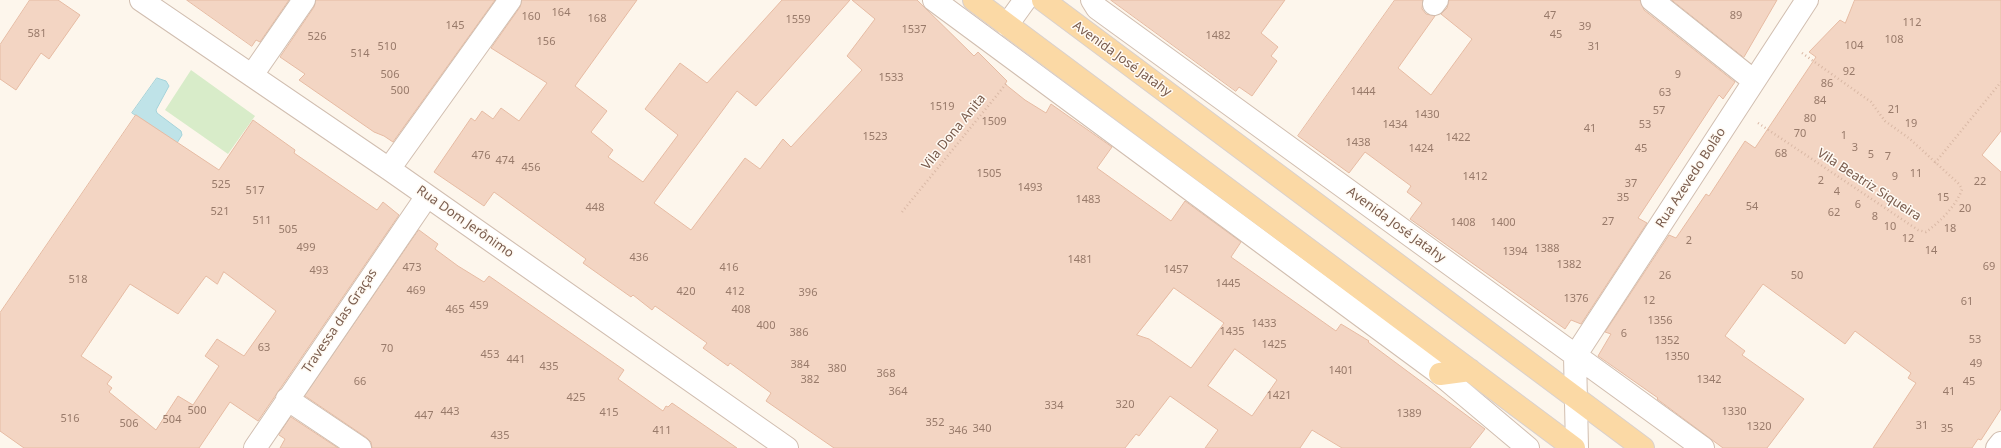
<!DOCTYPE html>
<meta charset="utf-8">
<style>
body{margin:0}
canvas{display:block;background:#fdf6ec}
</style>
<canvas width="2001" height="448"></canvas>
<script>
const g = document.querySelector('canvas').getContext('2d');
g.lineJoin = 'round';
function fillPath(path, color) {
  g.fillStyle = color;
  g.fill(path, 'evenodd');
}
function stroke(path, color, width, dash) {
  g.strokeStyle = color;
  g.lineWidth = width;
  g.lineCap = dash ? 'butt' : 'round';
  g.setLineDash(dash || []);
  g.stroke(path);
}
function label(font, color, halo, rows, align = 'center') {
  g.font = font + ' "Noto Sans",sans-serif';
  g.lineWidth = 3;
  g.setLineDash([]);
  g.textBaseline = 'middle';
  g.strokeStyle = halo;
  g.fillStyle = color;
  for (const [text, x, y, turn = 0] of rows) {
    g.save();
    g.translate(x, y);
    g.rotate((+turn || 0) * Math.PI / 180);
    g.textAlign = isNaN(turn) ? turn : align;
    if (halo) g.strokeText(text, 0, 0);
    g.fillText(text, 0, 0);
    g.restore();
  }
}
fillPath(new Path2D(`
 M191 70 255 116 228 154 165 110Z`), '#d8ecc9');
const water = new Path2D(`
 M157 78 166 81 169 86 156 110 157 113 181 131 182 135 177 143 132 113Z`);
fillPath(water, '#bfe3e8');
stroke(water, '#a5d3da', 1);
const building = new Path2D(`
 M30 0H58L80 15 49 59 41 53 16 90 0 79V45Z
 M187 0H289L260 42 256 40 252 46Z
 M316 0H495L393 142 384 136 374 132 299 80 305 74 280 57 314 7Z
 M522 0H637L575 86 607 111 591 132 613 150 608 157 643 182 678 135 645 109 680 63 707 83 782 0H850L756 106 737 91 654 203 691 230 745 158 760 169 783 139 791 147 862 70 847 56 875 19 852 0H917L974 56 978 52 1007 81 1005 84 1025 100 1046 113 1051 104 1112 147 1097 168 1171 221 1185 201 1241 242 1231 257 1336 331 1341 324 1369 341 1368 342 1485 429 1470 448H1342L1312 430 1300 448H1205L1218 430 1170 396 1139 436 1136 434 1125 448H834L766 401 771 393 730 363 728 366 703 348 707 343 655 306 652 310 633 295 631 297 583 263 586 259 494 192 484 206 434 172 471 118 475 121 482 111 493 119 501 108 519 121 547 83 491 48 520 7ZM1174 288 1224 323 1191 368 1149 339 1137 335ZM1235 349 1277 380 1252 416 1208 386Z
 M1111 0H1285L1261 33 1278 47 1271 56 1277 61 1252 96 1239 87 1236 91Z
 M1395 0H1423L1422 9 1426 14 1435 16 1398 68 1431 95 1472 39 1441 14 1447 8 1449 0H1640L1644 10 1735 82 1723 99 1719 95 1638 218 1647 223 1581 324 1571 320 1565 329 1410 219 1422 203 1407 192 1411 186 1365 152 1349 173 1298 136Z
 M1672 0H1777L1744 57Z
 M1855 0H2001V131L1982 155 2001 172V409L1981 440 1978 439 1972 448H1873L1916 383 1908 378 1911 373 1855 331 1845 344 1763 284 1725 336 1745 351 1742 355 1804 399 1767 448H1723L1657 399 1658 398 1598 356 1611 334 1605 332 1669 235 1676 238 1706 194 1709 196 1745 141 1755 148 1816 57 1809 52 1840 20 1845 23Z
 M136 115 219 170 253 120 295 150 294 153 377 210 383 202 399 215 258 421 230 402 199 448H24L0 431V313ZM224 272 276 311 244 356 217 339 205 356 219 366 193 405 178 396 156 430 109 392 112 388 107 384 112 377 81 356 130 284 178 314 206 276 217 284Z
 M419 230 438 244 435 249 458 266 484 282 489 276 624 370 618 379 663 411 666 406 668 407 672 403 737 448H372L371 442 367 438 305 396Z
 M291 417 338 448H280L285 439 279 435Z`);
fillPath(building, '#f3d5c3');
stroke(building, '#e6bba3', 1);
const minor = new Path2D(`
 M141 0 389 169 787 448
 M934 0 1440 374 1528 448
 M1092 0 1097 8 1703 448
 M1652 0 1754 81
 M1434 4 1437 0
 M1007 25 1025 0
 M252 75 304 0
 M389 169 510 0
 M1575 356 1807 0
 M1575 356 1577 448
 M287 399 360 448
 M255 448 427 196
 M1997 448 2001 443`);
const major = new Path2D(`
 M974 0 1574 448
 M1043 0 1643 448
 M1440 374 1470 370`);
stroke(minor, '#d1beb0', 24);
stroke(major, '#dad1cd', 24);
stroke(new Path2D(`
 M1758 123 1918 230 1926 232C1939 223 1957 205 1962 189L1959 184 1910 139 1885 121 1871 102 1802 53
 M1935 163 2001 82
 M902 212 1006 84`), '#d9b8a5', 2.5, [1, 3]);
stroke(minor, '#fff', 22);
stroke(major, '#fbd9a5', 22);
label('11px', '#987a6a', null, [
 ["164",561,13],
 ["47",1550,16],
 ["89",1736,16],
 ["160",531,17],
 ["168",597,19],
 ["1559",798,20],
 ["112",1912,23],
 ["145",455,26],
 ["39",1585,27],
 ["1537",914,30],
 ["581",37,34],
 ["45",1556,35],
 ["1482",1218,36],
 ["526",317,37],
 ["108",1894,40],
 ["156",546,42],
 ["104",1854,46],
 ["510",387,47],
 ["31",1594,47],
 ["514",360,54],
 ["92",1849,72],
 ["506",390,75],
 ["9",1678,75],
 ["1533",891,78],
 ["86",1827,84],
 ["500",400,91],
 ["1444",1363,92],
 ["63",1665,93],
 ["84",1820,101],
 ["1519",942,107],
 ["21",1894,110],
 ["57",1659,111],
 ["1430",1427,115],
 ["80",1810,119],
 ["1509",994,122],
 ["19",1911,124],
 ["1434",1395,125],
 ["53",1645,125],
 ["41",1590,129],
 ["70",1800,134],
 ["1",1844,136],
 ["1523",875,137],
 ["1422",1458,138],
 ["1438",1358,143],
 ["3",1855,148],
 ["1424",1421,149],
 ["45",1641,149],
 ["68",1781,154],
 ["5",1871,155],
 ["476",481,156],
 ["7",1888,157],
 ["474",505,161],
 ["456",531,168],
 ["1505",989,174],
 ["11",1916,174],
 ["1412",1475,177],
 ["9",1895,177],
 ["2",1821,181],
 ["22",1980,182],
 ["37",1631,184],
 ["525",221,185],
 ["1493",1030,188],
 ["517",255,191],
 ["4",1837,192],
 ["35",1623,198],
 ["15",1943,198],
 ["1483",1088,200],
 ["6",1858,205],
 ["54",1752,207],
 ["448",595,208],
 ["20",1965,209],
 ["521",220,212],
 ["62",1834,213],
 ["8",1875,217],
 ["511",262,221],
 ["27",1608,222],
 ["1408",1463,223],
 ["1400",1503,223],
 ["10",1890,227],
 ["18",1950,229],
 ["505",288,230],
 ["12",1908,239],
 ["2",1689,241],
 ["499",306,248],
 ["1388",1547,249],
 ["14",1931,251],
 ["1394",1515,252],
 ["436",639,258],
 ["1481",1080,260],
 ["1382",1569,265],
 ["69",1989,267],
 ["473",412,268],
 ["416",729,268],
 ["1457",1176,270],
 ["493",319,271],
 ["26",1665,276],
 ["50",1797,276],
 ["518",78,280],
 ["1445",1228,284],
 ["469",416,291],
 ["420",686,292],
 ["412",735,292],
 ["396",808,293],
 ["1376",1576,299],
 ["12",1649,301],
 ["61",1967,302],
 ["459",479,306],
 ["465",455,310],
 ["408",741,310],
 ["1356",1660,321],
 ["1433",1264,324],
 ["400",766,326],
 ["1435",1232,332],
 ["386",799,333],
 ["6",1624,334],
 ["53",1975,340],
 ["1352",1667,341],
 ["1425",1274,345],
 ["63",264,348],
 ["70",387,349],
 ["453",490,355],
 ["1350",1677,357],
 ["441",516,360],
 ["49",1976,364],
 ["384",800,365],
 ["435",549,367],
 ["380",837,369],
 ["1401",1341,371],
 ["368",886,374],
 ["382",810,380],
 ["1342",1709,380],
 ["66",360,382],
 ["45",1969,382],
 ["364",898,392],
 ["41",1949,392],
 ["1421",1279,396],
 ["425",576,398],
 ["320",1125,405],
 ["334",1054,406],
 ["500",197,411],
 ["443",450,412],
 ["1330",1734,412],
 ["415",609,413],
 ["1389",1409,414],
 ["447",424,416],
 ["516",70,419],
 ["504",172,420],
 ["352",935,423],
 ["506",129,424],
 ["31",1922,426],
 ["1320",1759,427],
 ["340",982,429],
 ["35",1947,429],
 ["411",662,431],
 ["346",958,431],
 ["435",500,436]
]);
label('13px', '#7a5c4d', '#fffaf3', [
 ["Avenida José Jatahy",1122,59,36],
 ["Vila Dona Anita",954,132,-51],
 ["Rua Azevedo Bolão",1691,178,-57],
 ["Vila Beatriz Siqueira",1869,185,33],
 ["Rua Dom Jerônimo",465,222,35],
 ["Avenida José Jatahy",1396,225,36],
 ["Travessa das Graças",340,321,-56]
]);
</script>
